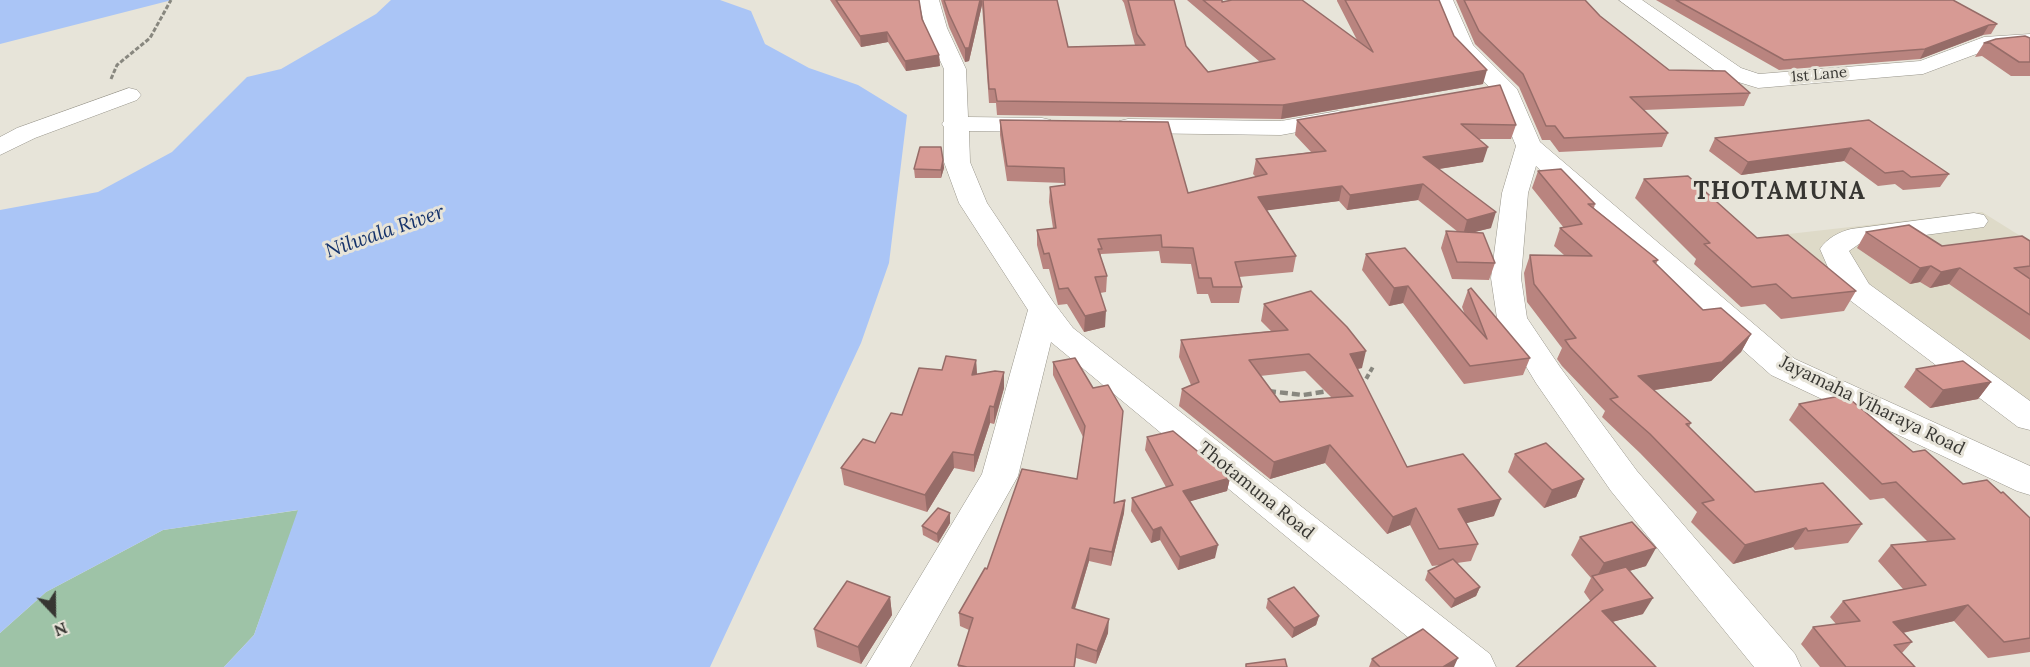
<!DOCTYPE html>
<style>
body{margin:0}
#map{position:relative;width:2030px;height:667px;overflow:hidden;background:#e7e4d9;font-family:Lora,serif}
canvas{display:block}
.north{position:absolute;left:24px;top:583px;width:60px;height:60px;-webkit-text-stroke:4px #e7e4d9;paint-order:stroke;rotate:158deg;font-size:16px;font-weight:700;line-height:24px;text-align:center;color:#373632}
.north::after{content:'';display:block;margin:auto;width:21px;height:27px;background:#373632;clip-path:polygon(50% 0,100% 100%,50% 72%,0 100%)}
</style>
<div id="map">
<canvas width="2030" height="667"></canvas>
<div class="north">N</div>
</div>
<script>
const g = document.querySelector('canvas').getContext('2d');
g.lineJoin = 'round';
function fillPath(path, color) {
  g.fillStyle = color;
  g.fill(path, 'evenodd');
}
function stroke(path, color, width, dash) {
  g.strokeStyle = color;
  g.lineWidth = width;
  g.lineCap = dash ? 'butt' : 'round';
  g.setLineDash(dash || []);
  g.stroke(path);
}
function label(font, color, halo, rows, align = 'center') {
  g.font = font + ' Lora,serif';
  g.lineWidth = 6;
  g.setLineDash([]);
  g.textBaseline = 'middle';
  g.strokeStyle = halo;
  g.fillStyle = color;
  for (const [text, x, y, turn = 0] of rows) {
    g.save();
    g.translate(x, y);
    g.rotate((+turn || 0) * Math.PI / 180);
    g.textAlign = isNaN(turn) ? turn : align;
    if (halo) g.strokeText(text, 0, 0);
    g.fillText(text, 0, 0);
    g.restore();
  }
}
fillPath(new Path2D(`
 M1982 212 2030 242V423L1780 235Z`), '#dedac8');
fillPath(new Path2D(`
 M299 510 254 635 224 667H0V633L46 592 163 530Z`), '#9ec3a7');
fillPath(new Path2D(`
 M0 0H172L0 44Z
 M391 0H720L751 11 765 44 809 68 858 85 907 115 889 263 861 343 710 667H224L254 635 298 510 163 530 46 592 0 633V210L98 192 172 152 247 77 281 69 376 14Z`), '#aac5f6');
const minor = new Path2D(`
 M919 0H939L947 28 966 69 968 117 1042 118 1051 120 1054 125 1051 130 1042 132 969 131 970 162 987 203 1054 303 1073 328 1490 654 1496 667H1444L1051 342 1018 476 910 667H866L982 474 1028 310 959 203 944 162V127L942 124 944 121V69L925 28Z
 M1433 0H1453L1473 45 1517 89 1540 142 1795 359 2030 466V495L2017 491 1771 375 1536 166 1528 193 1521 278 1527 318 1560 367 1637 471 1795 654 1801 667H1754L1611 491 1536 383 1497 318 1491 278 1502 193 1516 146 1494 92 1452 48Z
 M1619 0H1642L1741 68 1759 74 1920 61 1984 37 2030 34V46L1987 50 1923 74 1758 88 1725 78Z
 M129 88 137 90 141 95 137 100 35 138 0 155V137L17 128Z
 M1338 111 1347 113 1350 118 1347 123 1281 135 1128 133 1119 131 1116 126 1119 121 1128 119 1281 121Z
 M1974 213 1984 215 1988 221 1984 227 1859 244 1849 251 1869 284 2030 401V430L2018 427 1847 298 1830 272 1820 249C1827 238 1839 232 1851 229Z`);
stroke(minor, '#97948a', 1);
stroke(new Path2D(`
 M111 79 117 65 150 38 171 0`), '#88877f', 3, [4.5, 2]);
stroke(new Path2D(`
 M1359 382 1366 379 1374 365`), '#88877f', 4, [5, 3]);
stroke(new Path2D(`
 M1268 391 1303 395 1329 391`), '#88877f', 4.5, [8, 4]);
fillPath(minor, '#fff');
fillPath(new Path2D(`
 M830 0H919L922 19 939 55 940 66 906 71 888 42 861 47Z
 M941 0H1057L1068 47 1135 45 1124 3 1122 0H1174L1186 46 1208 72 1260 62 1187 0H1222V2L1357 40 1337 1V0H1439L1454 36 1483 84 1281 119 997 115 996 103H989L982 5 969 61 965 62 949 27Z
 M1456 0H1585L1600 16 1669 70 1750 93 1744 106 1644 110 1668 133 1662 147 1559 152 1550 140H1542L1519 87 1475 44Z
 M1656 0H1953L1997 24 1991 34 1983 35 1920 59 1779 70Z
 M2030 38V76H2011L1982 56 1975 57 1984 43Z
 M1000 120 1188 193 1256 177 1253 174 1256 159 1311 152 1295 135 1297 120 1516 125 1511 139H1478L1483 162 1439 169 1491 228 1474 232 1495 263 1489 280 1452 279 1441 248 1446 231 1458 232 1418 200 1347 210 1339 201 1267 210 1296 256 1293 272 1239 277 1242 287 1239 303H1211L1208 294H1197L1191 264 1161 263 1159 251 1101 254V258L1107 276 1106 292 1100 293 1105 327 1084 332 1067 304 1058 305 1049 269H1043L1037 245V230L1053 228 1049 202 1050 187 1064 185V183L1007 181 1000 135Z
 M1869 120 1949 174 1940 187 1903 190 1895 184 1878 186 1844 161 1741 175 1709 151 1715 138Z
 M943 160 944 168 941 178H915L914 169Z
 M1538 171 1595 204 1594 208 1658 260 1656 264 1703 310 1751 334 1741 352 1711 381 1654 390 1691 423 1689 427 1755 492 1862 524 1848 543 1795 550 1793 547 1733 564 1691 522 1697 512 1640 453 1602 417 1605 411 1562 366 1557 359 1562 348 1527 302 1524 273 1530 255H1564L1554 246 1560 228H1564L1532 188Z
 M1644 179 1757 238 1856 291 1844 311 1781 319 1765 304 1741 307 1694 264 1696 259 1635 198Z
 M1866 232 1942 246 2030 241V340L1949 284 1930 288 1920 282 1910 284 1857 248Z
 M1366 254 1465 315 1462 307 1468 290 1530 358 1523 375 1464 384 1403 303 1389 306 1362 270Z
 M1264 304 1362 368 1357 369 1407 467 1494 516 1466 523 1478 544 1471 561 1457 563 1480 587 1476 596 1451 608 1425 580 1428 571 1441 565 1432 566 1410 525 1387 534 1325 463 1270 479 1179 406 1182 389 1191 385 1179 357 1181 340 1271 331 1261 321ZM1305 371 1332 398 1280 402 1260 376Z
 M1075 358 1114 503 1125 500 1124 513 1111 566 1089 561 1075 609 1108 633 1096 664 1076 658 1075 667H958L969 630 960 626 959 613 987 569 1077 479 1083 437 1053 375V362Z
 M976 360 977 374 1004 388 994 424 990 423 974 472 954 468 927 512 844 485 841 468 875 443 902 415 942 370Z
 M1916 369 1991 382 1978 399 1930 408 1904 387Z
 M1799 404 1913 452 1963 484 2030 518V652L1988 658 1954 621 1903 633 1912 642 1902 653 1915 667H1820L1801 644 1813 627 1836 624 1830 617 1843 601 1903 589 1878 561 1891 545 1928 542 1884 498 1870 500 1789 420Z
 M1147 437 1230 478 1227 491 1190 501 1215 558 1178 570 1160 540 1151 543 1131 511 1132 498 1166 487 1145 450Z
 M1515 454 1584 479 1576 497 1544 508 1508 472Z
 M950 513V523L938 543 923 535 922 526Z
 M1580 537 1646 566 1629 571 1643 614 1612 622 1591 602 1584 592 1591 578 1571 555Z
 M890 597 892 615 861 664 817 647 814 629Z
 M1268 599 1319 616 1316 625 1292 638 1266 608Z
 M1372 659 1454 667H1369Z`), '#b9847f');
fillPath(new Path2D(`
 M980 0H982V5L969 61 965 62V48Z
 M1989 25 1983 35 1920 59 1925 49Z
 M887 32 888 42 861 47 860 36Z
 M939 55 940 66 906 71 905 61Z
 M1487 70 1483 84 1281 119 1283 105Z
 M1488 147 1483 162 1419 172 1423 157Z
 M1851 148 1844 161 1741 175 1748 162Z
 M943 160 944 168 941 178V170Z
 M1423 184 1418 200 1347 210 1350 195Z
 M1342 186 1339 201 1255 212 1258 197Z
 M1496 212 1491 228 1463 235 1467 220Z
 M1931 266 1920 282 1910 284 1920 268Z
 M1960 268 1949 284 1930 288 1941 272Z
 M1408 286 1403 303 1389 306 1394 288Z
 M1106 311 1105 327 1084 332 1085 316Z
 M1751 334 1741 352 1711 381 1629 394 1638 376Z
 M1366 351 1362 368 1346 371 1350 354Z
 M976 360 977 376 972 375Z
 M1004 372V388L994 424V407Z
 M1991 382 1978 399 1930 408 1943 390Z
 M990 406V423L974 472V455Z
 M1330 445 1325 463 1270 479 1274 462Z
 M953 452 954 468 927 512 925 495Z
 M1230 478 1227 491 1181 504 1183 491Z
 M1584 479 1576 497 1544 508 1552 490Z
 M1501 499 1494 516 1452 527 1458 509Z
 M1125 500 1124 513 1111 566 1112 552Z
 M1416 508 1410 525 1387 534 1393 517Z
 M950 513V523L938 543 937 534Z
 M1161 527 1160 540 1151 543 1153 530Z
 M1806 528 1793 547 1733 564 1745 545Z
 M1218 545 1215 558 1178 570 1180 557Z
 M1090 548 1089 561 1071 621 1072 608Z
 M1656 548 1646 566 1596 581 1595 580 1604 563Z
 M1480 587 1476 596 1451 608 1455 599Z
 M890 597 892 615 861 664 858 647Z
 M1653 598 1643 614 1592 627 1602 611Z
 M1968 605 1954 621 1879 638 1893 622Z
 M1319 616 1316 625 1292 638 1294 628Z
 M1109 619 1108 633 1096 664 1097 651Z
 M1458 658 1454 667H1443Z`), '#966c68');
const building = new Path2D(`
 M836 0H919L922 19 939 55 905 61 887 32 860 36Z
 M944 0H980L969 48H965L949 14Z
 M983 0H1057L1068 47 1145 45 1137 34 1128 0H1174L1186 46 1208 72 1275 59 1203 0H1222V2L1232 0H1302L1373 52 1345 0H1439L1454 36 1487 70 1283 105 997 101 995 89H989Z
 M1464 0H1585L1600 16 1669 70 1725 71 1750 93 1630 97 1668 133 1564 138 1555 126H1546L1523 74 1479 31Z
 M1676 0H1953L1997 24 1989 25 1925 49 1784 60Z
 M2025 36 2030 38V62H2019L1990 43H1984L1996 39Z
 M1500 85 1516 125 1461 124 1488 147 1423 157 1496 212 1467 220 1423 184 1350 195 1342 186 1258 197 1296 256 1235 262 1242 287H1213L1211 278H1199L1193 248 1162 247 1161 235 1098 239 1102 249H1098L1107 276 1095 277 1106 311 1085 316 1068 288 1059 289 1049 253 1044 254 1037 230 1056 228 1050 187 1065 185 1064 168 1007 166 1000 120 1168 122 1188 193 1267 174 1256 159 1326 151 1297 120Z
 M1869 120 1949 174 1911 177 1903 171 1885 173 1851 148 1748 162 1715 138Z
 M920 147H941L943 160 941 170 914 169Z
 M1561 169 1595 204H1588L1658 260 1653 261 1703 310 1721 308 1751 334 1722 362 1638 376 1691 423 1686 424 1755 492 1823 483 1862 524 1808 531 1806 528 1745 545 1702 503 1714 500 1650 434 1610 399 1618 397 1570 347 1565 340 1576 338 1534 284 1530 255 1592 256 1560 228 1582 224 1538 171Z
 M1688 176 1757 238 1788 235 1856 291 1792 298 1776 284 1752 287 1704 244 1710 243 1644 179Z
 M1909 225 1942 246 2022 236 2030 241V266L2014 268 2030 279V315L1960 268 1941 272 1931 266 1920 268 1866 232Z
 M1446 231 1483 233 1495 263 1457 262Z
 M1405 248 1487 339 1468 290 1471 288 1530 358 1470 366 1408 286 1394 288 1366 254Z
 M1311 291 1347 327 1366 351 1350 354 1407 467 1463 454 1501 499 1458 509 1478 544 1439 549 1416 508 1393 517 1330 445 1274 462 1182 389 1199 382 1181 340 1288 330 1264 304ZM1309 354 1353 396 1280 402 1249 360Z
 M946 356 976 360 972 375 995 371 1004 372 994 407 990 406 974 455 953 452 925 495 841 468 863 439 875 443 891 413 902 415 919 368 942 370Z
 M1075 358 1093 388 1108 385 1123 411 1114 503 1125 500 1112 552 1090 548 1072 608 1109 619 1097 651 1077 644 1074 667H967L958 665 973 618 959 613 985 568 987 569 1022 469 1077 479 1085 426 1053 362Z
 M1963 361 1991 382 1943 390 1916 369Z
 M1845 395 1913 452 1925 450 1963 484 1987 480 2001 493 2003 492 2030 518V638L2004 642 1968 605 1893 622 1912 642 1894 645 1915 667H1846L1813 627 1860 621 1843 601 1926 585 1891 545 1955 539 1896 482 1882 484 1799 404Z
 M1173 431 1230 478 1183 491 1218 545 1180 557 1161 527 1153 530 1132 498 1173 485 1147 437Z
 M1546 443 1584 479 1552 490 1515 454Z
 M938 508 950 513 937 534 922 526Z
 M1632 522 1656 548 1604 563 1580 537Z
 M1453 559 1480 587 1455 599 1428 571Z
 M1626 567 1653 598 1602 611 1656 667H1516L1603 590 1592 576Z
 M847 581 890 597 858 647 814 629Z
 M1294 587 1319 616 1294 628 1268 599Z
 M1423 629 1458 658 1443 667H1380L1372 659Z
 M1285 659 1287 667H1246V664Z`);
fillPath(building, '#d79a94');
stroke(building, '#966c68', 1.5);
label('15px', '#373632', '#e7e4d9', [
 ["1st Lane",1819,75,-5]
]);
label('18px', '#373632', '#e7e4d9', [
 ["Jayamaha Viharaya Road",1872,406,26],
 ["Thotamuna Road",1256,491,39]
]);
label('italic 20px', '#14326a', '#e7e4d9', [
 ["Nilwala River",385,232,-19]
]);
g.letterSpacing = '1.5px';
label('bold 24px', '#373632', '#e7e4d9', [
 ["THOTAMUNA",1780,192]
]);
g.letterSpacing = '0px';
</script>
